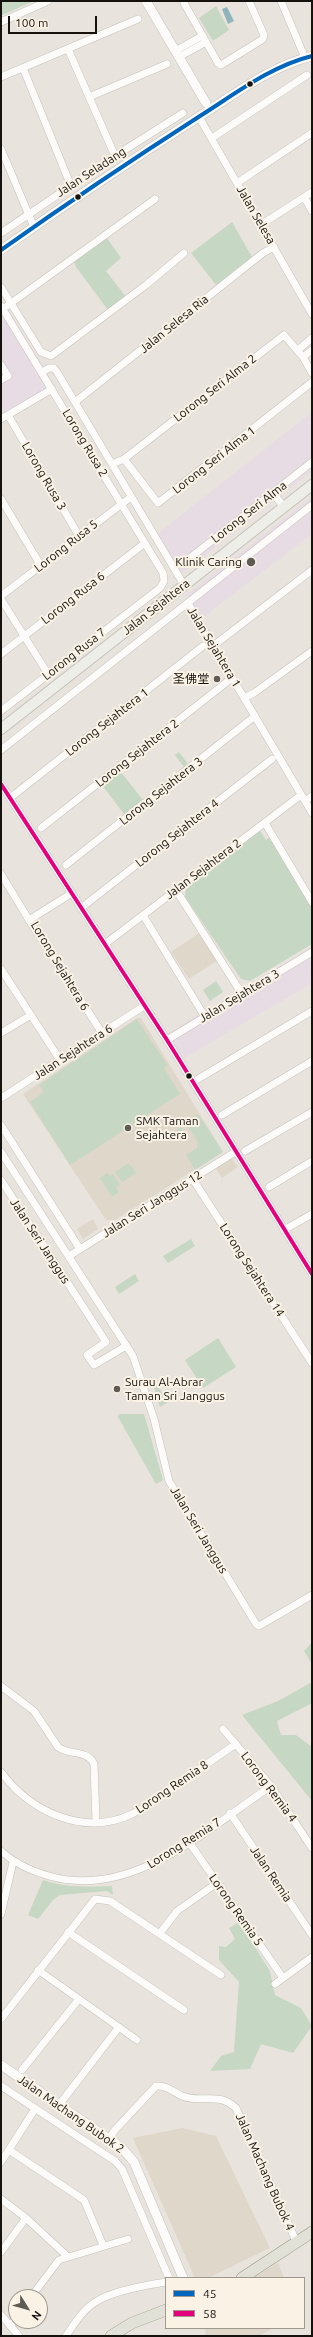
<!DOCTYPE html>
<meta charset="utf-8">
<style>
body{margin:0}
#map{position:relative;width:313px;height:2337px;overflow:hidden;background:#e8e4dd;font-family:Ubuntu,sans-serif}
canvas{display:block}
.frame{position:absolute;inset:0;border:2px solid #15120e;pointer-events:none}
.legend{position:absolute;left:165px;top:2277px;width:140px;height:52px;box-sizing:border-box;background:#faf2e5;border:1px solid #9e988f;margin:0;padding:5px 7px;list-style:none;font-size:12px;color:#15120e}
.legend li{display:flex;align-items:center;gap:8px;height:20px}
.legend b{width:20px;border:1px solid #9e988f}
.north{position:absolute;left:8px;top:2289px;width:40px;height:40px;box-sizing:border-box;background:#faf2e5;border:1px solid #9e988f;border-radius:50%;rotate:127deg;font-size:11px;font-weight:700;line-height:16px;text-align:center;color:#15120e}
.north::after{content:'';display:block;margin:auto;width:14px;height:18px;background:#5f5c56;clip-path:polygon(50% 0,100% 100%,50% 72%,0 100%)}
.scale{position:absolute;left:8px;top:16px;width:89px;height:18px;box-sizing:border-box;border:2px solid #15120e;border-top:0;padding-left:5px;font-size:12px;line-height:14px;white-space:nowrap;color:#15120e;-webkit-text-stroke:3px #faf2e5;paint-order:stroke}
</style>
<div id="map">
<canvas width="313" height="2337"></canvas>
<div class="frame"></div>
<ul class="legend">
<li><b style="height:5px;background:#0065bd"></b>45</li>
<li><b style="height:5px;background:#e5007d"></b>58</li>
</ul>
<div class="north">N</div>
<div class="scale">100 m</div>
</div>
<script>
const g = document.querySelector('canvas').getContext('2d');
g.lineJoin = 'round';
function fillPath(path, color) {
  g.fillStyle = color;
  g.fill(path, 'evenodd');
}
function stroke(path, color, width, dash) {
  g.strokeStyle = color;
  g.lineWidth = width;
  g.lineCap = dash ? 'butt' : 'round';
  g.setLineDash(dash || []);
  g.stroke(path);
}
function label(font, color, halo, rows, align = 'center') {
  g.font = font + ' Ubuntu,"Noto Sans SC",sans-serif';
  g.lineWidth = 4;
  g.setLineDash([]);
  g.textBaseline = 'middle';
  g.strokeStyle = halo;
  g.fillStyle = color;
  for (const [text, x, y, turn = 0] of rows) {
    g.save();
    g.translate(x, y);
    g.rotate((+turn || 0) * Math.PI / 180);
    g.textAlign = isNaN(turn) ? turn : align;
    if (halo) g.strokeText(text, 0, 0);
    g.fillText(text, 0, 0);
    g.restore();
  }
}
fillPath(new Path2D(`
 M1 298 55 386 1 419Z
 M312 412V471L181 574 157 534Z
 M312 497V534L202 618 185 596Z
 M312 947V983L183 1059 168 1033Z`), '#e7dce3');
fillPath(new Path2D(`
 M199 933 217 961 189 979 171 952Z
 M137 1018H141L223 1152 115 1220H106L23 1094Z
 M231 1158 238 1167 222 1178 215 1167Z
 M93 1219 98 1229 83 1239 77 1229Z
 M182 2128 216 2136 270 2248 208 2278H195L133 2138Z
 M278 2263 284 2278H253Z
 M205 2328H273L259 2336H206Z`), '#dfd7c9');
fillPath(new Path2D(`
 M1 1H34L2 15Z
 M216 6 229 30 213 41 199 18Z
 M232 222 252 257 216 285 191 253Z
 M107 238 121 258 106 271 126 297 108 310 76 267 74 261Z
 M179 752 188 764 184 767 175 755Z
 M120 771 143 800 124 814 102 785Z
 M260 831 266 840 270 837 312 908V944L250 981 241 979 185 897 186 887Z
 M216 981 223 992 210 1001 203 990Z
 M137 1019 167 1065 164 1068 180 1094 70 1165 30 1102 44 1092 39 1085Z
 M198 1114 223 1152 195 1170 186 1155 197 1148 198 1142 185 1122 189 1120 193 1125 198 1122 195 1116Z
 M178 1127 181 1128 188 1138 186 1142 177 1131Z
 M129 1163 136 1173 122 1182 115 1172Z
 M107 1173 110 1176 113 1174 120 1185 116 1187 119 1192 112 1197 100 1178Z
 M191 1239 195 1246 168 1263 163 1256Z
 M135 1274 139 1281 119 1294 115 1287Z
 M218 1338 236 1367 203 1388 185 1360Z
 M150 1375 168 1402 160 1407Z
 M119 1414H144L163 1480 156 1484 118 1417Z
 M312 1642V1664L304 1651Z
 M312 1682V1703L277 1721 281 1735H296L312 1747V1801L242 1715 278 1701Z
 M43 1880C66 1888 88 1887 112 1886L113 1895 107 1891 60 1895 53 1900 38 1919 28 1915Z
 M239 1922 270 1971 275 1995 301 2008 312 2026 293 2053 261 2044 250 2069 210 2071 221 2056 234 2052 239 1982 219 1960V1946L226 1947 235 1939 229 1928Z`), '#c6d7c3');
fillPath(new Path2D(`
 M227 7 234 21 228 24 222 9Z`), '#90b4bb');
const minor = new Path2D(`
 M185 1 184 3 218 63 221 65 263 39 264 35 249 1
 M281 1 305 58
 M1 22 48 1
 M68 49 115 156
 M175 51 202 36
 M179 57 206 42
 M23 68 71 186
 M1 77 138 19
 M89 97 167 64
 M199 117 312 314
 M212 138 307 75
 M1 149 34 227
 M237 183 312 133
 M304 197 312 211
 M262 224 312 192
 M1 233 115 156 183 113
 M1 287 41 352 51 356 146 285 184 253
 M1 306 163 573 164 581 160 588 1 711
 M7 306 155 199
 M298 350 312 338
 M303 357 312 350
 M1 365 8 376 1 380
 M42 372 49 368H54L57 372 184 585
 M75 402 263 253 274 247
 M8 415 79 536
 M1 419 52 389
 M124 459 158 503 312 382
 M112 464 124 459 284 335 303 357 312 373
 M273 493 284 507
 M1 499 41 566
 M186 561 312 462
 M1 596 131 497
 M1 599 48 674
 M188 603 312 813
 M213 646 312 570
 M1 654 145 543
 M244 698 254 693 312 651
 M1 750 312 505
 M1 784 167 1040 312 1274
 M10 798 203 646
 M305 801 312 796
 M265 823 312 902
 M41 828 232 678
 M66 865 255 716
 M1 874 29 920
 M176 890 242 994
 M72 893 29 920 102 1033
 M81 908 272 759
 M143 915 205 1017
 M105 944 301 795
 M1 969 60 1060
 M1 1033 31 1015
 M167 1040 312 952
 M198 1079 312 1011
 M1 1098 144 1006
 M222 1115 312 1061
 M1 1125 80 1249
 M245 1151 312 1112
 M1 1152 133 1356 154 1419 169 1481 256 1624 259 1626 312 1595
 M192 1178 312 1363
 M1 1180 106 1342 87 1355 94 1365 126 1346
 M269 1187 312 1161
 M284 1230 312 1214
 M69 1256 235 1152
 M1 1686 34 1711 58 1747C70 1756 87 1749 94 1764L96 1822
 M223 1729 271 1786 312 1848
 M1 1772C31 1812 84 1837 132 1814 146 1808 158 1798 171 1789 192 1774 214 1759 236 1744
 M230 1813 312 1935
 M189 1842 283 1978
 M1 1851C15 1864 31 1871 49 1876 132 1900 207 1829 271 1786
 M1 1914 13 1862
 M68 1932 184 2010
 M160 1933 177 1911 217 1883
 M38 1970 137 2040
 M275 1984 312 1957
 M1 2019 95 1899 110 1901 221 1975
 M22 2070 79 1999
 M1 2086 115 2161 122 2169 169 2278
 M59 2105 119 2027
 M109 2140 114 2131 156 2086C167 2085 173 2092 182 2096 201 2104 218 2091 236 2108L297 2243
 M9 2150 84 2200 103 2245
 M1 2162 35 2109
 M1 2199 26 2218 67 2256
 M1 2252 26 2218
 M31 2297 59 2260 128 2239
 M1 2315 19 2336
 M10 2326 16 2318
 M66 2336C75 2323 83 2309 97 2301 113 2291 147 2285 166 2282`);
const tertiary = new Path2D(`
 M146 1 206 103
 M1 250C66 204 133 159 200 116 235 94 271 66 312 56
 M1 2065 122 2148 134 2162 183 2278`);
const secondary = new Path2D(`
 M1 729 312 485`);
const primary = new Path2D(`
 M242 2278 312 2232
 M111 2336 132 2323 166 2310`);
stroke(minor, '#c4c1bb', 8);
stroke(tertiary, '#c4c1bb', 10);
stroke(secondary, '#c4c1bb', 12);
stroke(primary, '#989984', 12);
stroke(minor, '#fcfbfa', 7);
stroke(tertiary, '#fcfbfa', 9);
stroke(secondary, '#eeeee8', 10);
stroke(primary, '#e1e1d7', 11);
stroke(new Path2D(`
 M1 250C66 204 133 159 200 116 235 94 271 66 312 56`), '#0065bd', 4);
stroke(new Path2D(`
 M1 784 167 1040 312 1274`), '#e5007d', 4);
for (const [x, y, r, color] of [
 [250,84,3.5,"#15120e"],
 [78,197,3.5,"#15120e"],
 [251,562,5,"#5f5c56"],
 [217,679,4,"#5f5c56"],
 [189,1076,3.5,"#15120e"],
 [128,1128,4,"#5f5c56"],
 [117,1389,4,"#5f5c56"]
]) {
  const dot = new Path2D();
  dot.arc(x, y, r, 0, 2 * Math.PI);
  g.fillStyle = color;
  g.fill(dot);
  stroke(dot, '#faf2e5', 1.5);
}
label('12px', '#15120e', '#faf2e5', [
 ["Jalan Seladang",91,172,-33],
 ["Jalan Selesa",256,215,60],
 ["Jalan Selesa Ria",174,324,-39],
 ["Lorong Seri Alma 2",215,388,-38],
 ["Lorong Rusa 2",85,443,59],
 ["Lorong Seri Alma 1",214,460,-38],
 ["Lorong Rusa 3",44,476,60],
 ["Lorong Seri Alma",249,512,-38],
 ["Lorong Rusa 5",66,546,-38],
 ["Lorong Rusa 6",73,598,-38],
 ["Jalan Sejahtera",156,607,-38],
 ["Jalan Sejahtera 1",214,647,59],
 ["Lorong Rusa 7",74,654,-38],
 ["Lorong Sejahtera 1",107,722,-38],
 ["Lorong Sejahtera 2",137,753,-38],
 ["Lorong Sejahtera 3",161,791,-38],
 ["Lorong Sejahtera 4",177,833,-38],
 ["Jalan Sejahtera 2",203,869,-37],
 ["Lorong Sejahtera 6",60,966,59],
 ["Jalan Sejahtera 3",239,996,-31],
 ["Jalan Sejahtera 6",73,1052,-33],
 ["Jalan Seri Janggus 12",152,1204,-32],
 ["Jalan Seri Janggus",40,1241,57],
 ["Lorong Sejahtera 14",252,1270,57],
 ["Jalan Seri Janggus",199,1530,59],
 ["Lorong Remia 8",172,1787,-34],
 ["Lorong Remia 4",269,1787,53],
 ["Lorong Remia 7",184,1843,-32],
 ["Jalan Remia",271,1874,56],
 ["Lorong Remia 5",236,1910,55],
 ["Jalan Machang Bubok 2",71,2114,35],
 ["Jalan Machang Bubok 4",265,2172,66]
]);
label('12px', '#15120e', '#faf2e5', [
 ["Klinik Caring",242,562],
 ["圣佛堂",209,679],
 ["SMK Taman",136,1121,"left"],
 ["Sejahtera",136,1135,"left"],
 ["Surau Al-Abrar",125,1382,"left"],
 ["Taman Sri Janggus",125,1396,"left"]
], 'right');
</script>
